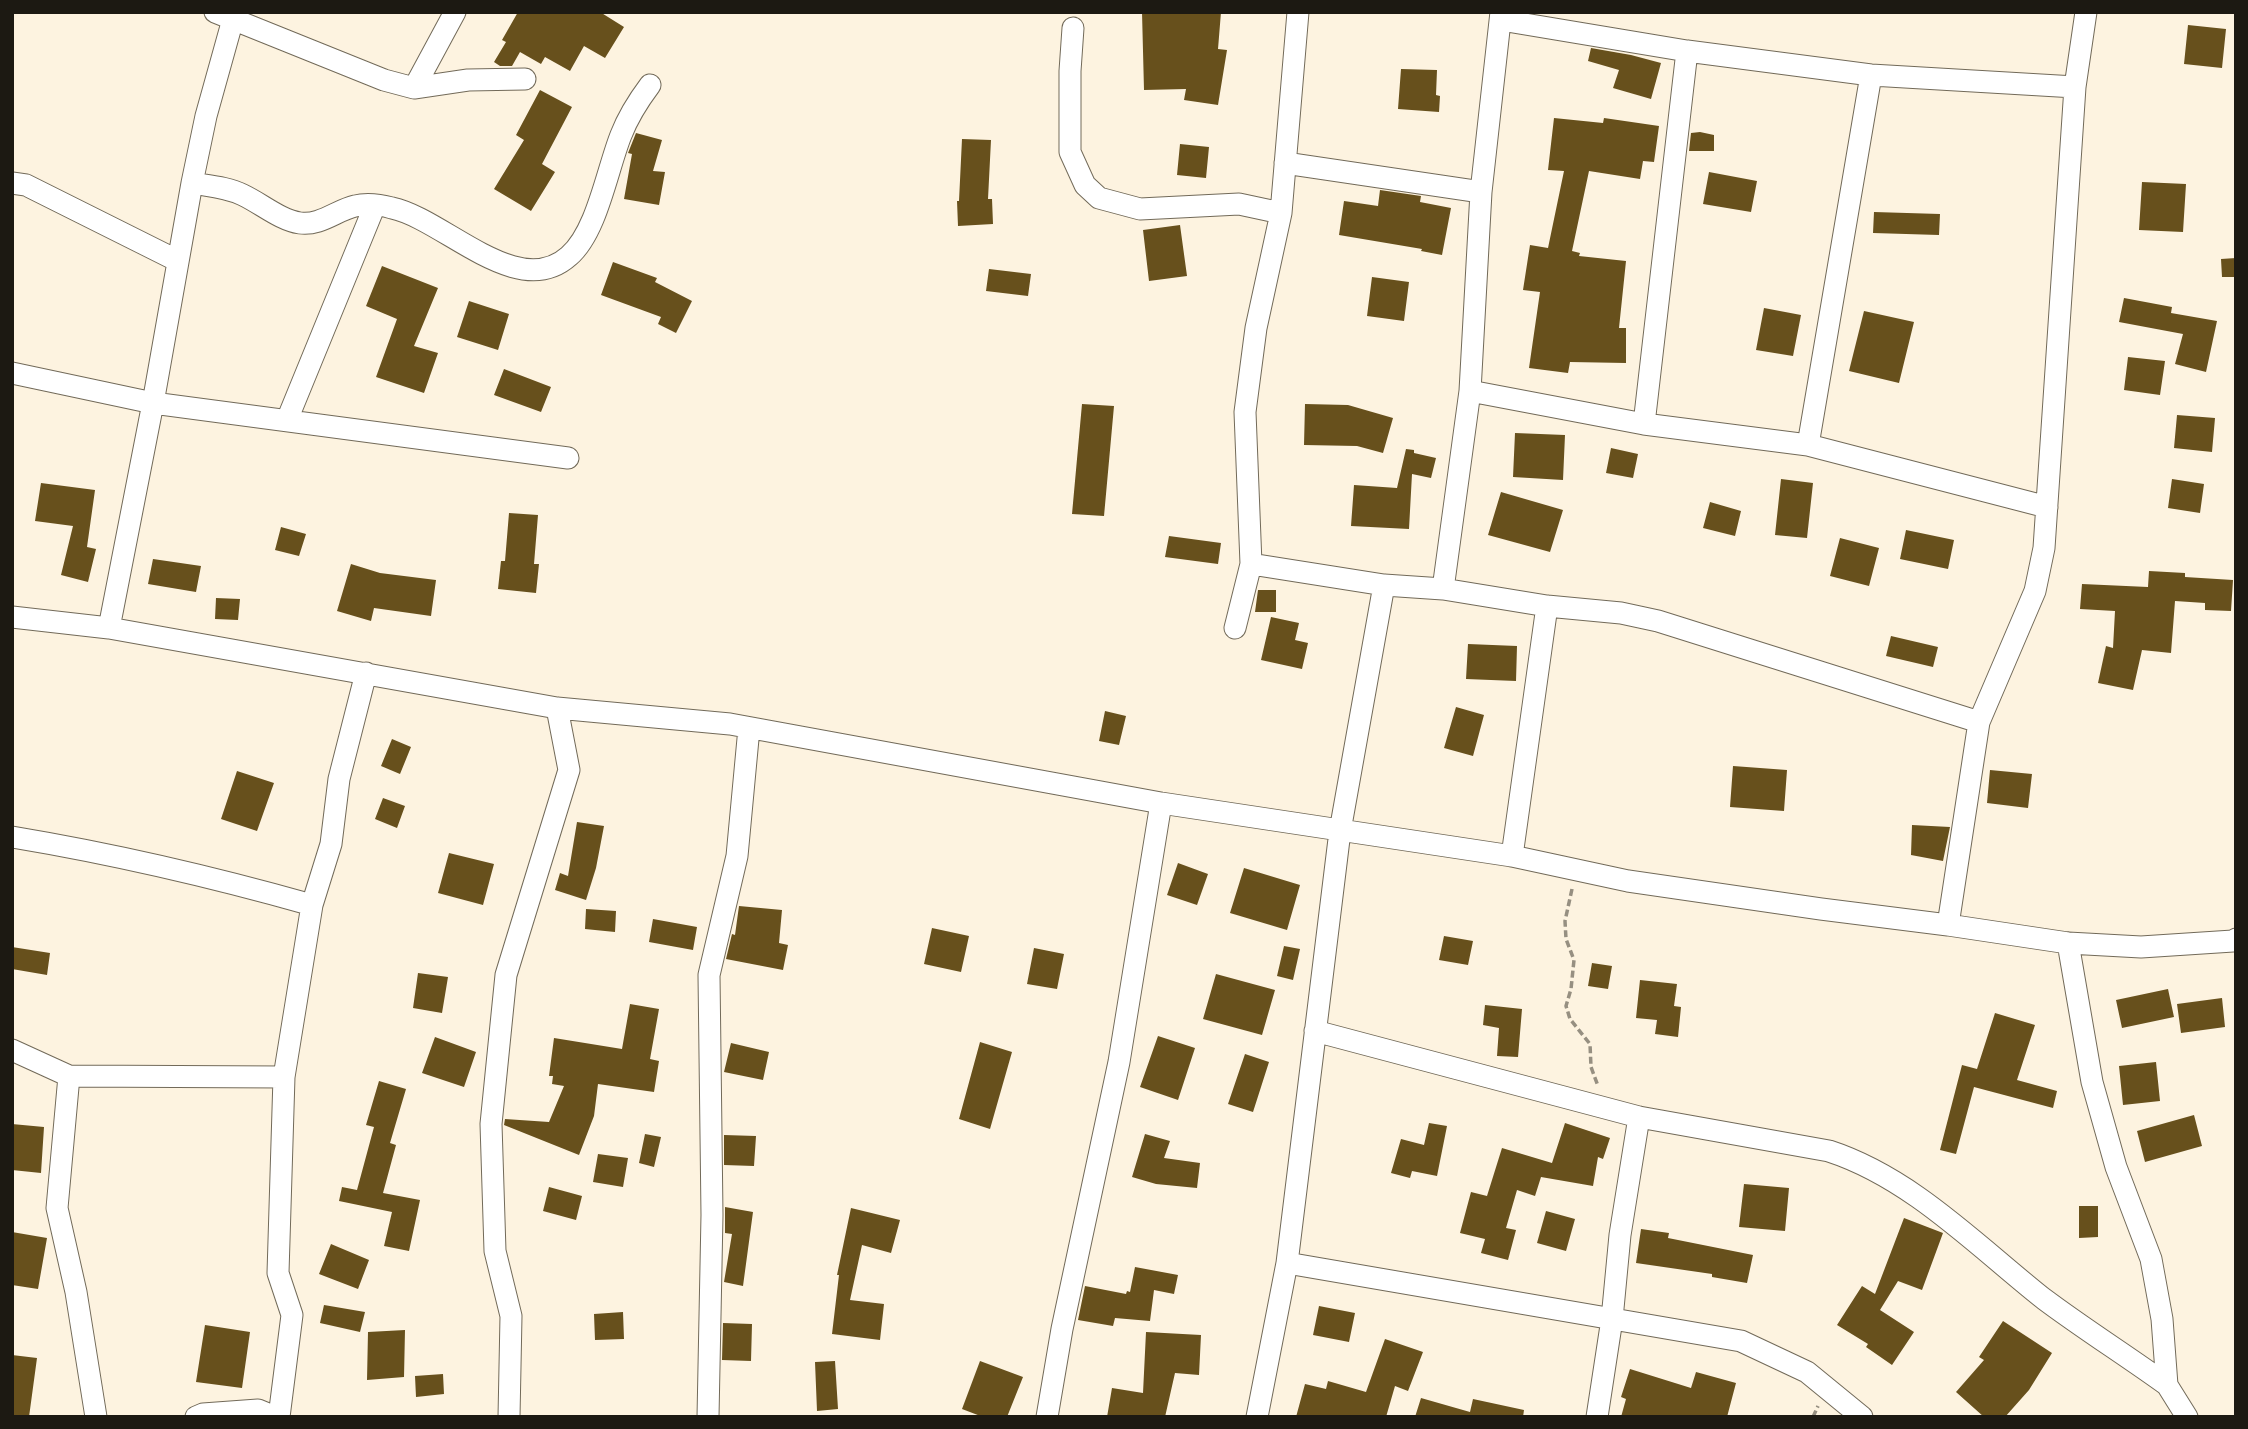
<!DOCTYPE html>
<style>
body{margin:0}
#map{position:relative;width:2248px;height:1429px;overflow:hidden;background:#fdf3e0;font-family:Overpass,sans-serif}
canvas{display:block}
.frame{position:absolute;inset:0;border:14px solid #1c1912;pointer-events:none}
</style>
<div id="map">
<canvas width="2248" height="1429"></canvas>
<div class="frame"></div>
</div>
<script>
const g = document.querySelector('canvas').getContext('2d');
g.lineJoin = 'round';
function fillPath(path, color) {
  g.fillStyle = color;
  g.fill(path, 'evenodd');
}
function stroke(path, color, width, dash) {
  g.strokeStyle = color;
  g.lineWidth = width;
  g.lineCap = dash ? 'butt' : 'round';
  g.setLineDash(dash || []);
  g.stroke(path);
}
fillPath(new Path2D(`
 M518 12H600L624 27 605 58 584 46 570 71 545 57 541 64 520 52 512 66H500L494 62 506 42 502 40Z
 M1142 12H1221L1218 49 1227 50 1218 105 1184 100 1186 89 1144 90Z
 M2188 25 2226 29 2222 68 2184 64Z
 M1591 48 1631 55 1661 63 1651 99 1613 88 1619 70 1588 61Z
 M1401 69 1437 70 1436 95 1440 96 1439 112 1398 109Z
 M540 90 572 107 542 164 555 172 531 211 494 189 524 140 516 135Z
 M1554 118 1603 123 1604 118 1659 126 1654 162 1643 161 1640 179 1589 171 1572 251 1580 253 1579 256 1626 261 1619 328H1626V363L1570 362 1568 373 1529 368 1540 292 1523 290 1530 245 1548 248 1564 171 1548 170Z
 M1700 132 1714 135V151H1689L1691 133Z
 M636 133 662 140 653 171 665 172 659 205 624 199 632 154 628 153Z
 M962 139 991 140 988 199H992L993 224 958 226 957 201H959Z
 M1180 144 1209 147 1206 178 1177 175Z
 M1709 172 1757 181 1751 212 1703 204Z
 M2142 182 2186 184 2183 232 2139 230Z
 M1380 190 1421 196 1420 202 1451 208 1442 255 1421 251 1422 249 1339 235 1344 201 1378 206Z
 M1874 212 1940 214 1939 235 1873 233Z
 M1180 225 1187 276 1149 281 1143 230Z
 M2236 258V277H2222L2221 259Z
 M613 262 657 278 655 282 692 301 676 333 658 324 661 317 601 295Z
 M382 266 438 288 414 346 438 353 424 393 376 377 397 319 366 306Z
 M989 269 1031 274 1028 296 986 291Z
 M1372 277 1409 282 1404 321 1367 316Z
 M2124 298 2172 307 2171 313 2217 321 2206 372 2175 364 2183 334 2119 322Z
 M469 301 509 314 498 350 457 337Z
 M1764 308 1801 315 1793 356 1756 350Z
 M1864 311 1914 322 1899 383 1849 371Z
 M2128 357 2165 361 2160 395 2124 390Z
 M504 369 551 387 541 412 494 395Z
 M1082 404 1114 406 1104 516 1072 514Z
 M1305 404 1348 405 1393 418 1383 453 1357 446 1304 445Z
 M2177 415 2215 418 2212 452 2174 448Z
 M1515 433 1565 435 1563 480 1513 477Z
 M1611 448 1638 454 1633 478 1606 473Z
 M1406 449 1414 450V453L1436 458 1431 478 1412 474 1409 529 1351 526 1354 485 1397 488Z
 M1781 479 1813 483 1807 538 1775 535Z
 M2172 479 2204 484 2200 513 2168 508Z
 M41 483 95 490 87 547 96 549 88 582 61 575 73 526 35 521Z
 M1501 492 1563 510 1550 552 1488 535Z
 M1710 502 1741 511 1735 536 1703 528Z
 M509 513 538 515 534 564H539L536 593 498 589 501 561H505Z
 M281 527 306 534 299 556 275 550Z
 M1906 530 1954 540 1948 569 1900 559Z
 M1169 536 1221 543 1218 564 1165 557Z
 M1840 538 1879 548 1869 586 1830 576Z
 M153 559 201 566 196 592 148 584Z
 M351 564 380 573 436 580 431 616 374 608 371 621 337 611Z
 M2149 571 2185 573V577L2233 580 2231 611 2205 610V603L2175 601 2171 653 2142 650 2133 690 2098 683 2106 646 2113 648 2115 611 2080 609 2082 584 2148 587Z
 M1258 590H1276V612H1255Z
 M216 598 240 599 238 620 215 619Z
 M1271 617 1299 623 1295 640 1308 643 1302 669 1261 660Z
 M1891 636 1938 647 1933 667 1886 656Z
 M1468 644 1517 646 1516 681 1466 679Z
 M1456 707 1484 715 1473 756 1444 748Z
 M1105 711 1126 716 1119 745 1099 741Z
 M392 739 411 747 400 774 381 766Z
 M1733 766 1787 770 1784 811 1730 807Z
 M1990 770 2032 774 2028 808 1987 803Z
 M237 771 274 783 257 831 221 819Z
 M383 798 405 806 397 828 375 819Z
 M577 822 604 826 596 868 586 900 555 890 560 873 568 876Z
 M1912 825 1950 827 1943 861 1911 855Z
 M449 853 494 864 483 905 438 893Z
 M1178 863 1208 874 1197 905 1167 895Z
 M1244 868 1300 885 1287 930 1230 913Z
 M739 906 782 910 779 943 788 945 783 970 726 959 732 934 735 935Z
 M586 909 616 911 615 932 585 929Z
 M653 919 697 927 693 950 649 942Z
 M932 928 969 936 961 972 924 964Z
 M1444 936 1473 941 1468 965 1439 960Z
 M1284 946 1300 949 1293 980 1277 976Z
 M12 947 50 953 47 975 12 969Z
 M1034 948 1064 954 1057 989 1027 984Z
 M1592 963 1612 966 1608 989 1588 986Z
 M418 973 448 977 442 1013 413 1008Z
 M1216 974 1275 990 1262 1035 1203 1019Z
 M1640 980 1677 984 1674 1006 1681 1007 1678 1037 1655 1034 1657 1020 1636 1018Z
 M2168 989 2174 1017 2122 1028 2116 1000Z
 M2222 998 2225 1027 2181 1033 2177 1004Z
 M630 1004 659 1009 650 1059 659 1061 654 1092 598 1084 594 1116 579 1155 504 1125 505 1119 549 1122 564 1086 552 1084 553 1076H549L554 1038 622 1049Z
 M1485 1005 1522 1009 1518 1057 1497 1056 1499 1028 1483 1025Z
 M1995 1013 2035 1025 2017 1080 2057 1091 2053 1108 1974 1087 1956 1154 1940 1150 1962 1065 1977 1069Z
 M1158 1036 1195 1048 1178 1100 1140 1087Z
 M435 1037 476 1052 464 1087 422 1073Z
 M980 1042 1012 1052 990 1129 959 1119Z
 M731 1043 769 1052 763 1080 724 1072Z
 M1245 1054 1269 1062 1253 1112 1228 1104Z
 M2156 1062 2160 1101 2123 1105 2119 1066Z
 M379 1081 406 1089 390 1143 396 1145 383 1193 420 1200 409 1251 384 1246 392 1212 339 1201 342 1187 357 1190 374 1127 366 1125Z
 M2194 1115 2202 1146 2145 1162 2137 1131Z
 M1429 1123 1447 1126 1437 1176 1412 1171 1410 1178 1391 1173 1401 1139 1424 1145Z
 M1565 1123 1610 1138 1603 1159 1598 1157 1593 1186 1541 1177 1535 1196 1517 1190 1506 1228 1516 1230 1508 1260 1481 1253 1485 1239 1460 1233 1471 1192 1487 1196 1502 1148 1552 1163Z
 M12 1124 44 1127 41 1173 12 1170Z
 M645 1134 661 1137 654 1167 639 1163Z
 M1145 1134 1170 1141 1164 1158 1200 1163 1197 1188 1156 1184 1132 1177Z
 M724 1135 756 1136 754 1166 724 1165Z
 M598 1154 628 1158 623 1187 593 1182Z
 M1744 1184 1789 1188 1785 1231 1739 1227Z
 M549 1187 582 1196 576 1220 543 1211Z
 M2079 1206H2098V1237L2079 1238Z
 M725 1207 753 1212 743 1286 724 1282 732 1234 725 1233Z
 M851 1208 900 1220 891 1253 862 1245 850 1300 884 1304 880 1340 832 1334 839 1275H837Z
 M1546 1211 1575 1219 1566 1251 1537 1243Z
 M1904 1218 1943 1233 1922 1290 1898 1281 1880 1310 1914 1332 1892 1365 1866 1347 1868 1344 1837 1325 1862 1286 1875 1294Z
 M1641 1229 1669 1233 1668 1238 1753 1255 1747 1283 1712 1277V1274L1636 1263Z
 M12 1232 47 1238 38 1289 12 1285Z
 M331 1244 369 1260 358 1289 319 1274Z
 M1135 1267 1178 1275 1174 1294 1154 1290 1150 1321 1115 1318 1113 1326 1078 1320 1085 1286 1126 1294 1127 1291 1130 1292Z
 M324 1305 365 1312 360 1332 320 1323Z
 M1319 1306 1355 1313 1349 1342 1313 1335Z
 M623 1312 624 1339 595 1340 594 1314Z
 M2003 1321 2052 1353 2029 1390 2005 1417H1984L1956 1392 1984 1360 1979 1357Z
 M723 1323 752 1324 751 1361 722 1360Z
 M205 1325 250 1332 242 1388 196 1382Z
 M405 1330 404 1377 367 1380 368 1332Z
 M1146 1332 1201 1335 1199 1375 1175 1373 1165 1417H1107L1112 1388 1143 1393Z
 M1385 1339 1423 1352 1408 1391 1395 1386 1386 1417H1296L1305 1384 1326 1389 1328 1381 1366 1392Z
 M12 1355 37 1358 29 1417H12Z
 M835 1361 838 1409 817 1411 815 1362Z
 M980 1361 1023 1377 1007 1417H983L962 1409Z
 M1630 1369 1691 1388 1696 1372 1736 1383 1727 1417H1621L1626 1399 1621 1397Z
 M443 1374 444 1394 416 1397 415 1376Z
 M1421 1398 1470 1412 1473 1399 1524 1410 1523 1417H1415Z`), '#67501c');
const minor = new Path2D(`
 M215 12 384 80 414 88 468 80 525 79
 M1501 20 1687 51 1871 75 2075 87
 M1073 28 1070 71V152L1085 185 1099 198 1140 209 1239 204 1281 213
 M414 88 455 12
 M1285 163 1481 192
 M12 183 26 185 178 261
 M192 183C209 186 227 187 243 195 262 204 280 220 300 223 320 226 337 210 355 206 366 203 381 205 392 208 444 219 518 302 569 256 597 232 607 170 621 135 628 117 638 101 650 85
 M12 373 153 403 568 458
 M1470 391 1644 424 1808 445 2047 507
 M287 420 375 205
 M1644 424 1687 51
 M1808 445 1871 75
 M1251 564 1384 585 1443 589 1547 606 1621 613 1658 621 1979 722
 M1443 589 1470 391 1481 192 1501 12
 M12 617 109 628 557 708 730 724 1161 803 1512 856 1628 881 1821 909 1948 925 2068 943 2141 947 2233 941 2236 939
 M109 628 153 403 192 183 206 116 235 12
 M1235 628 1251 564 1245 412 1256 328 1281 213 1298 12
 M12 837C114 854 213 877 312 905
 M1512 856 1547 606
 M1948 925 1979 722 2035 591 2044 548 2075 87 2086 12
 M2068 943 2092 1082 2116 1167 2151 1259 2162 1319 2167 1385 2187 1417
 M1315 1031 1639 1117 1829 1151C1912 1178 1977 1246 2044 1299 2084 1329 2127 1356 2167 1385
 M12 1050 69 1076 57 1208 76 1292 96 1417
 M69 1076 284 1077
 M1287 1263 1741 1341 1807 1372 1862 1417
 M196 1417 203 1414 258 1410 275 1417
 M279 1417 292 1315 278 1273 284 1077 312 905 331 844 339 779 366 673
 M509 1417 511 1316 495 1251 491 1124 506 975 569 770 557 708
 M708 1417 712 1215 709 975 737 856 749 728
 M1047 1417 1062 1329 1119 1062 1161 803
 M1257 1417 1287 1263 1340 831 1384 585
 M1597 1417 1612 1319 1620 1235 1639 1117`);
stroke(minor, '#726a59', 23);
stroke(new Path2D(`
 M1572 889 1565 921 1566 939 1574 960 1571 989 1566 1006 1570 1019 1590 1044 1591 1067 1598 1086
 M1813 1417 1818 1406`), '#968f81', 3.5, [7, 3.5]);
stroke(minor, '#fff', 21);
</script>
